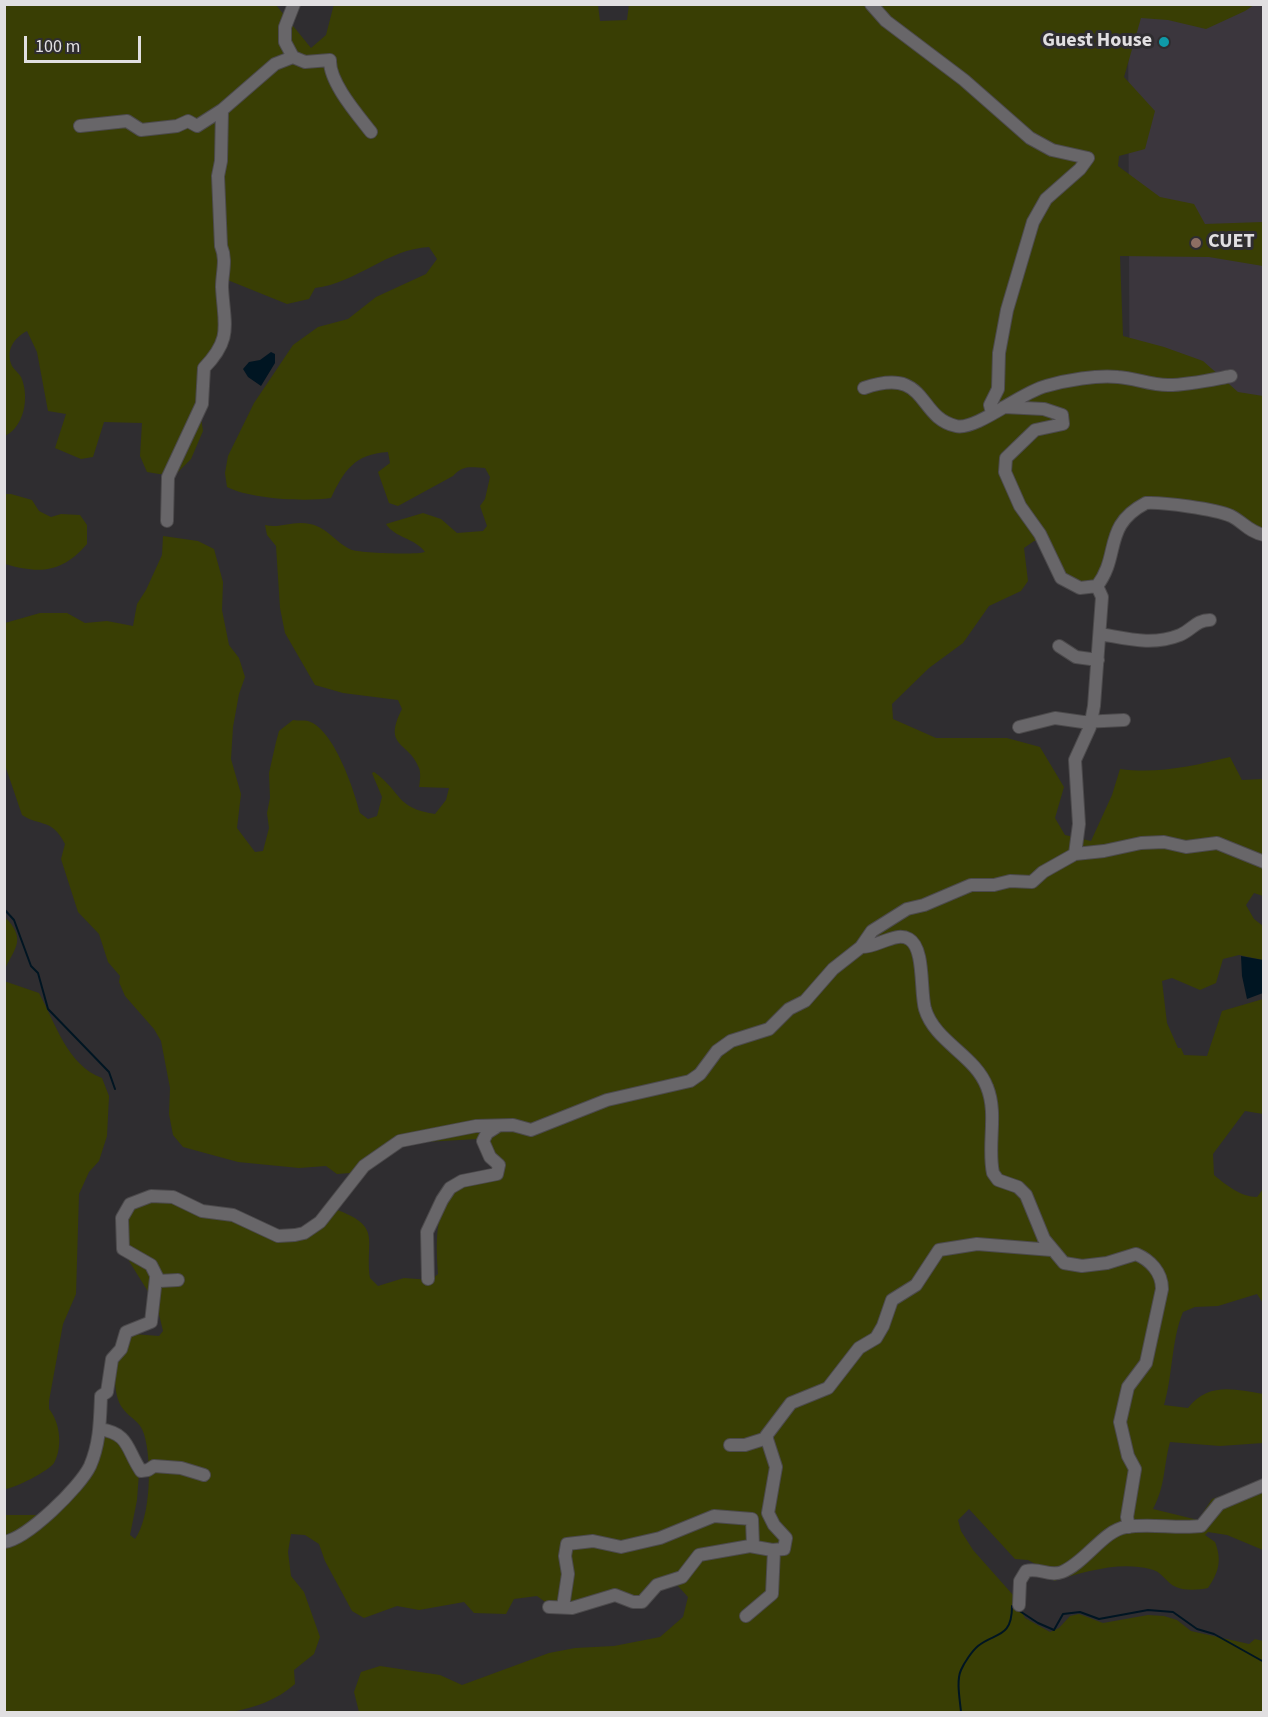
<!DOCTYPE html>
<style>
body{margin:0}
#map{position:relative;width:1268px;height:1717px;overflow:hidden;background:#2f2d30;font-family:"Source Sans 3",sans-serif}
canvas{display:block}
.frame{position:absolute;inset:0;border:6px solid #e1dfe1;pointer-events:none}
.scale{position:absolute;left:24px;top:36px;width:117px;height:27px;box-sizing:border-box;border:3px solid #e1dfe1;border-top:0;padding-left:8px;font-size:18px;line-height:21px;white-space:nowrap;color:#e1dfe1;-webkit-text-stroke:4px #2f2d30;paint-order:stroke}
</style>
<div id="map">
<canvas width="1268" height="1717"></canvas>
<div class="frame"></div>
<div class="scale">100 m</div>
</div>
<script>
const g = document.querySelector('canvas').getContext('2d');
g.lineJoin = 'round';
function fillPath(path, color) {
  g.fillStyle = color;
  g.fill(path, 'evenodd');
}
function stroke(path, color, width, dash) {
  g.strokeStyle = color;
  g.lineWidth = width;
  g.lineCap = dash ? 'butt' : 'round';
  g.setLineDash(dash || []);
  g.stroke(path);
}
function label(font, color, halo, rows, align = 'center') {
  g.font = font + ' "Source Sans 3",sans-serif';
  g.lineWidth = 6;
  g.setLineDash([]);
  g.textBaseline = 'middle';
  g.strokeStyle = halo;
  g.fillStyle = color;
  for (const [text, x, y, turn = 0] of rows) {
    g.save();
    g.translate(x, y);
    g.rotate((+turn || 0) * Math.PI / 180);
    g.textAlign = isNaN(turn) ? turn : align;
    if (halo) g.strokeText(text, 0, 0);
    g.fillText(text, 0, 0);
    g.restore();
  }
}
fillPath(new Path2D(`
 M1128 5H1263V486L1130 481Z`), '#3b363d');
fillPath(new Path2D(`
 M334 4 598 5 600 21 627 20 629 4 1254 5 1245 11 1206 29 1168 20 1141 18 1124 77 1155 111 1145 149 1119 156 1118 166 1160 197 1194 204 1205 224 1263 222V266L1209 257 1120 256 1123 336 1164 347 1203 361 1238 392 1263 396V532L1155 500C1144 505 1130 509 1121 517 1104 531 1109 566 1091 585 1064 583 1057 560 1046 539L1034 541 1024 548 1028 581 1021 591 989 606 963 643 929 668 892 704 893 719 936 738H1007L1040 747 1064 787 1055 818 1065 835 1091 841 1112 795 1120 769C1158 774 1193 766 1230 757L1242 780 1263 779V896L1254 893 1246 905 1254 919 1263 926V960L1239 955 1223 959 1216 983 1200 990 1172 978 1162 981 1167 1023 1178 1048H1181L1184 1055 1207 1056 1222 1011 1263 999V1114L1245 1111 1213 1154 1214 1175C1226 1185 1241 1197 1257 1197L1263 1189V1303L1257 1294 1218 1306 1195 1307 1183 1312C1171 1341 1173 1375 1164 1405L1188 1408C1208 1382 1234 1389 1263 1394V1443L1220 1446 1170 1442C1163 1468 1166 1484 1153 1509L1198 1520 1212 1499 1263 1481V1550L1227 1535 1208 1532 1205 1535 1215 1542C1222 1560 1219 1572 1208 1588 1199 1590 1185 1591 1176 1587 1166 1583 1162 1571 1150 1569 1119 1561 1084 1572 1054 1581L1049 1571 1028 1560 1015 1559 969 1509 958 1520 961 1531 973 1550 1013 1595 1025 1618 1050 1632 1059 1628 1070 1616 1079 1614 1103 1623 1148 1615 1164 1616 1177 1620 1191 1631 1249 1644 1255 1639 1263 1641V1712H359L354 1692 361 1672 380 1666 440 1675 462 1685 549 1653 575 1648 614 1646 660 1637 683 1617 688 1597 678 1586 661 1583 647 1596 548 1604 537 1596 514 1599 506 1614 474 1613 464 1602 419 1610 397 1606 364 1618 352 1611 325 1561 319 1544 305 1535 291 1534 288 1552 291 1576 304 1592 320 1637 314 1654 294 1670 295 1684C277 1700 256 1707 232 1712H5V1515H38L68 1497 104 1437 112 1433 139 1473 137 1500 130 1535 135 1539C151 1517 152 1460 144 1434 140 1421 131 1419 124 1410 113 1398 115 1374 115 1359L133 1334 159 1336 163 1331 157 1306 129 1261 124 1244V1229L132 1206 166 1197 281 1238 335 1209C383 1227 365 1238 370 1278L378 1286 404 1278 431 1280 438 1274C436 1243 433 1200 464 1184 475 1179 489 1177 501 1173L477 1139 408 1143 363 1161 350 1173 337 1174 326 1166 299 1168 238 1162 183 1147 173 1135 169 1114 170 1088 161 1041 154 1029 125 996 119 982 120 976 108 962 99 934 78 912 61 859 65 844C52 818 41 827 22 815L6 768 5 623 40 613H67L85 623 107 621 133 626 137 604 146 590 162 555 163 536 198 541 214 549 223 582 222 610 229 645 239 658 245 677 239 694 233 727 231 759 241 794 237 828 255 852 263 851 269 828 267 813 270 798 269 773 276 742 279 731 293 720C298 721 304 720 308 721 334 729 354 790 360 813L368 819 377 816 382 797 372 773 374 772C403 793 395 808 435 814L446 800 449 788 419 787C420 782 421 772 419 768 409 741 382 748 402 709L398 700 343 693 315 685 285 633 280 608 276 546 267 535 265 525C280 529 293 520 310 524 329 528 334 542 352 550 362 553 416 555 425 552 415 538 395 538 386 524L423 513 441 519 457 533 483 531 487 526 480 506 485 499 490 477 485 468C471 467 462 465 453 476L398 506 389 503 378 472 390 463 388 452C354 454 344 471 331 498 304 502 251 499 227 487L225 473 228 456 254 403 293 345 318 327 348 319 376 297 426 274 437 259 429 247C387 249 357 283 315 288L309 299 287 304 230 281 217 280 224 328 198 398 203 431 191 459 177 473 159 474 147 472 140 456 142 423 104 422 93 457 81 459 55 448 66 414 48 411 37 352 27 331C14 338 5 350 12 366 14 370 19 373 21 377 30 397 24 427 5 436V5H276L311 48 326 35Z
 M11 494 32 500 39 511 51 517 61 514 80 515 87 525V544C62 573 40 574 5 564V494Z
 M5 917C26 939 16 946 5 969Z
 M4 981 39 993C56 1024 67 1065 102 1078L109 1096 107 1136 99 1161 89 1172 79 1194 76 1294 63 1324 49 1401V1409C60 1422 63 1447 54 1463 49 1471 15 1488 5 1489Z`), '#393e04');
fillPath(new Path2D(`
 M271 352 275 354V363L261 386 248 377 243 369 249 362 260 360Z
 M1241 956 1263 960V993L1247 999 1242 976Z`), '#001522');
stroke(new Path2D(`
 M4 909 14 920 31 966 38 973 48 1009 109 1072 115 1089
 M961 1712C960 1700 956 1681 961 1670 964 1663 972 1651 978 1646 995 1632 1012 1639 1012 1606L1038 1623 1054 1630 1063 1614 1080 1612 1099 1619 1148 1610 1173 1612 1197 1629 1214 1634 1264 1662`), '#001522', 2);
const minor = new Path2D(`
 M294 4 285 27V42L293 57 305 62 330 60C329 82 357 114 371 132
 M871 4 886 21 964 80 1030 138 1052 150 1088 158 1080 169 1046 199 1033 222 1007 310 999 353 998 389 990 405 992 413
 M80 126 127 121 141 130 177 126 188 121 197 126 222 110
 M864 388C929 366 916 417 956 426 976 431 1021 392 1046 386 1067 380 1096 375 1118 377 1135 378 1150 385 1168 385 1189 385 1210 380 1231 376
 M1004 407 1044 409 1062 415 1063 424 1035 430 1006 458 1005 472 1020 506 1040 534 1061 578 1080 588 1097 586C1121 555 1102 526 1146 503 1163 502 1215 509 1231 516 1243 522 1249 532 1264 535
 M167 521 168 477 202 404 204 368C233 338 224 325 222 287 222 273 227 260 221 246L218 176 221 161 222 110 275 64 293 57
 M1100 634C1129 639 1152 646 1180 635 1192 630 1196 620 1210 620
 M1059 646 1076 657 1098 660
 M1019 727 1055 718 1083 722 1124 720
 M1075 854 1079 824 1075 760 1090 727 1094 706 1102 597 1097 586
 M861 947C877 948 895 931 909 939 925 948 920 991 925 1009 935 1042 975 1055 987 1087 998 1114 987 1145 993 1173L998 1180 1018 1187 1026 1195 1044 1239 1064 1263 1082 1266 1107 1263 1136 1254C1150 1260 1162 1272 1162 1289L1146 1363 1128 1387 1120 1422 1128 1456 1135 1469 1127 1517 1129 1527
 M428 1279 427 1232 442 1200 450 1188 462 1181 497 1174 499 1165 490 1157 483 1141 487 1133 498 1126
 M178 1280 159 1281 151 1265 123 1249 122 1218 130 1204 151 1196 173 1197 202 1211 233 1215 278 1236 295 1235 304 1233 320 1222 364 1166 400 1141 476 1126 513 1125 531 1130 607 1100 690 1081 700 1074 717 1051 731 1041 769 1029 789 1009 805 1001 833 969 861 947 872 931 907 909 924 905 971 885H994L1010 881 1032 882 1043 872 1075 854 1104 851 1141 843 1164 842 1186 847 1217 843 1264 862
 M100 1429C130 1434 126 1449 141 1471L148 1470 154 1466 181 1468 204 1475
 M730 1445H745L767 1438
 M4 1542C27 1539 80 1487 90 1466 100 1443 100 1420 101 1396L107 1392 112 1359 121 1349 126 1332 151 1322 156 1278
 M1019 1605 1020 1581 1026 1571C1039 1567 1049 1577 1062 1572 1085 1563 1104 1530 1126 1527 1151 1523 1176 1529 1201 1526L1219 1504 1264 1485
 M549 1607 572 1608 615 1595 633 1602H642L657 1585 682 1577 699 1555 750 1546 772 1550 784 1549 786 1538 774 1525 768 1513 776 1467 766 1436 791 1403 828 1388 859 1348 876 1338 883 1326 892 1300 916 1285 939 1250 977 1244 1052 1250
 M563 1607 568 1574 565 1556 567 1544 593 1541 621 1547 660 1538 714 1516 752 1519 753 1546
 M746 1616 772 1594 774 1550`);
stroke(minor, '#4c4a4c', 14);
stroke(minor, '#686669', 12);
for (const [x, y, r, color] of [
 [1164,42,6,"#0f9aa8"],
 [1196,243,6,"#8d6e63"]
]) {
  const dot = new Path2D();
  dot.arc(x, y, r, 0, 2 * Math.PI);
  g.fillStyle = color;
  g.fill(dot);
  stroke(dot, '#2f2d30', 2);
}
label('bold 20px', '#e1dfe1', '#2f2d30', [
 ["Guest House",1152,42],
 ["CUET",1208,243,"left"]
], 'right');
</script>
